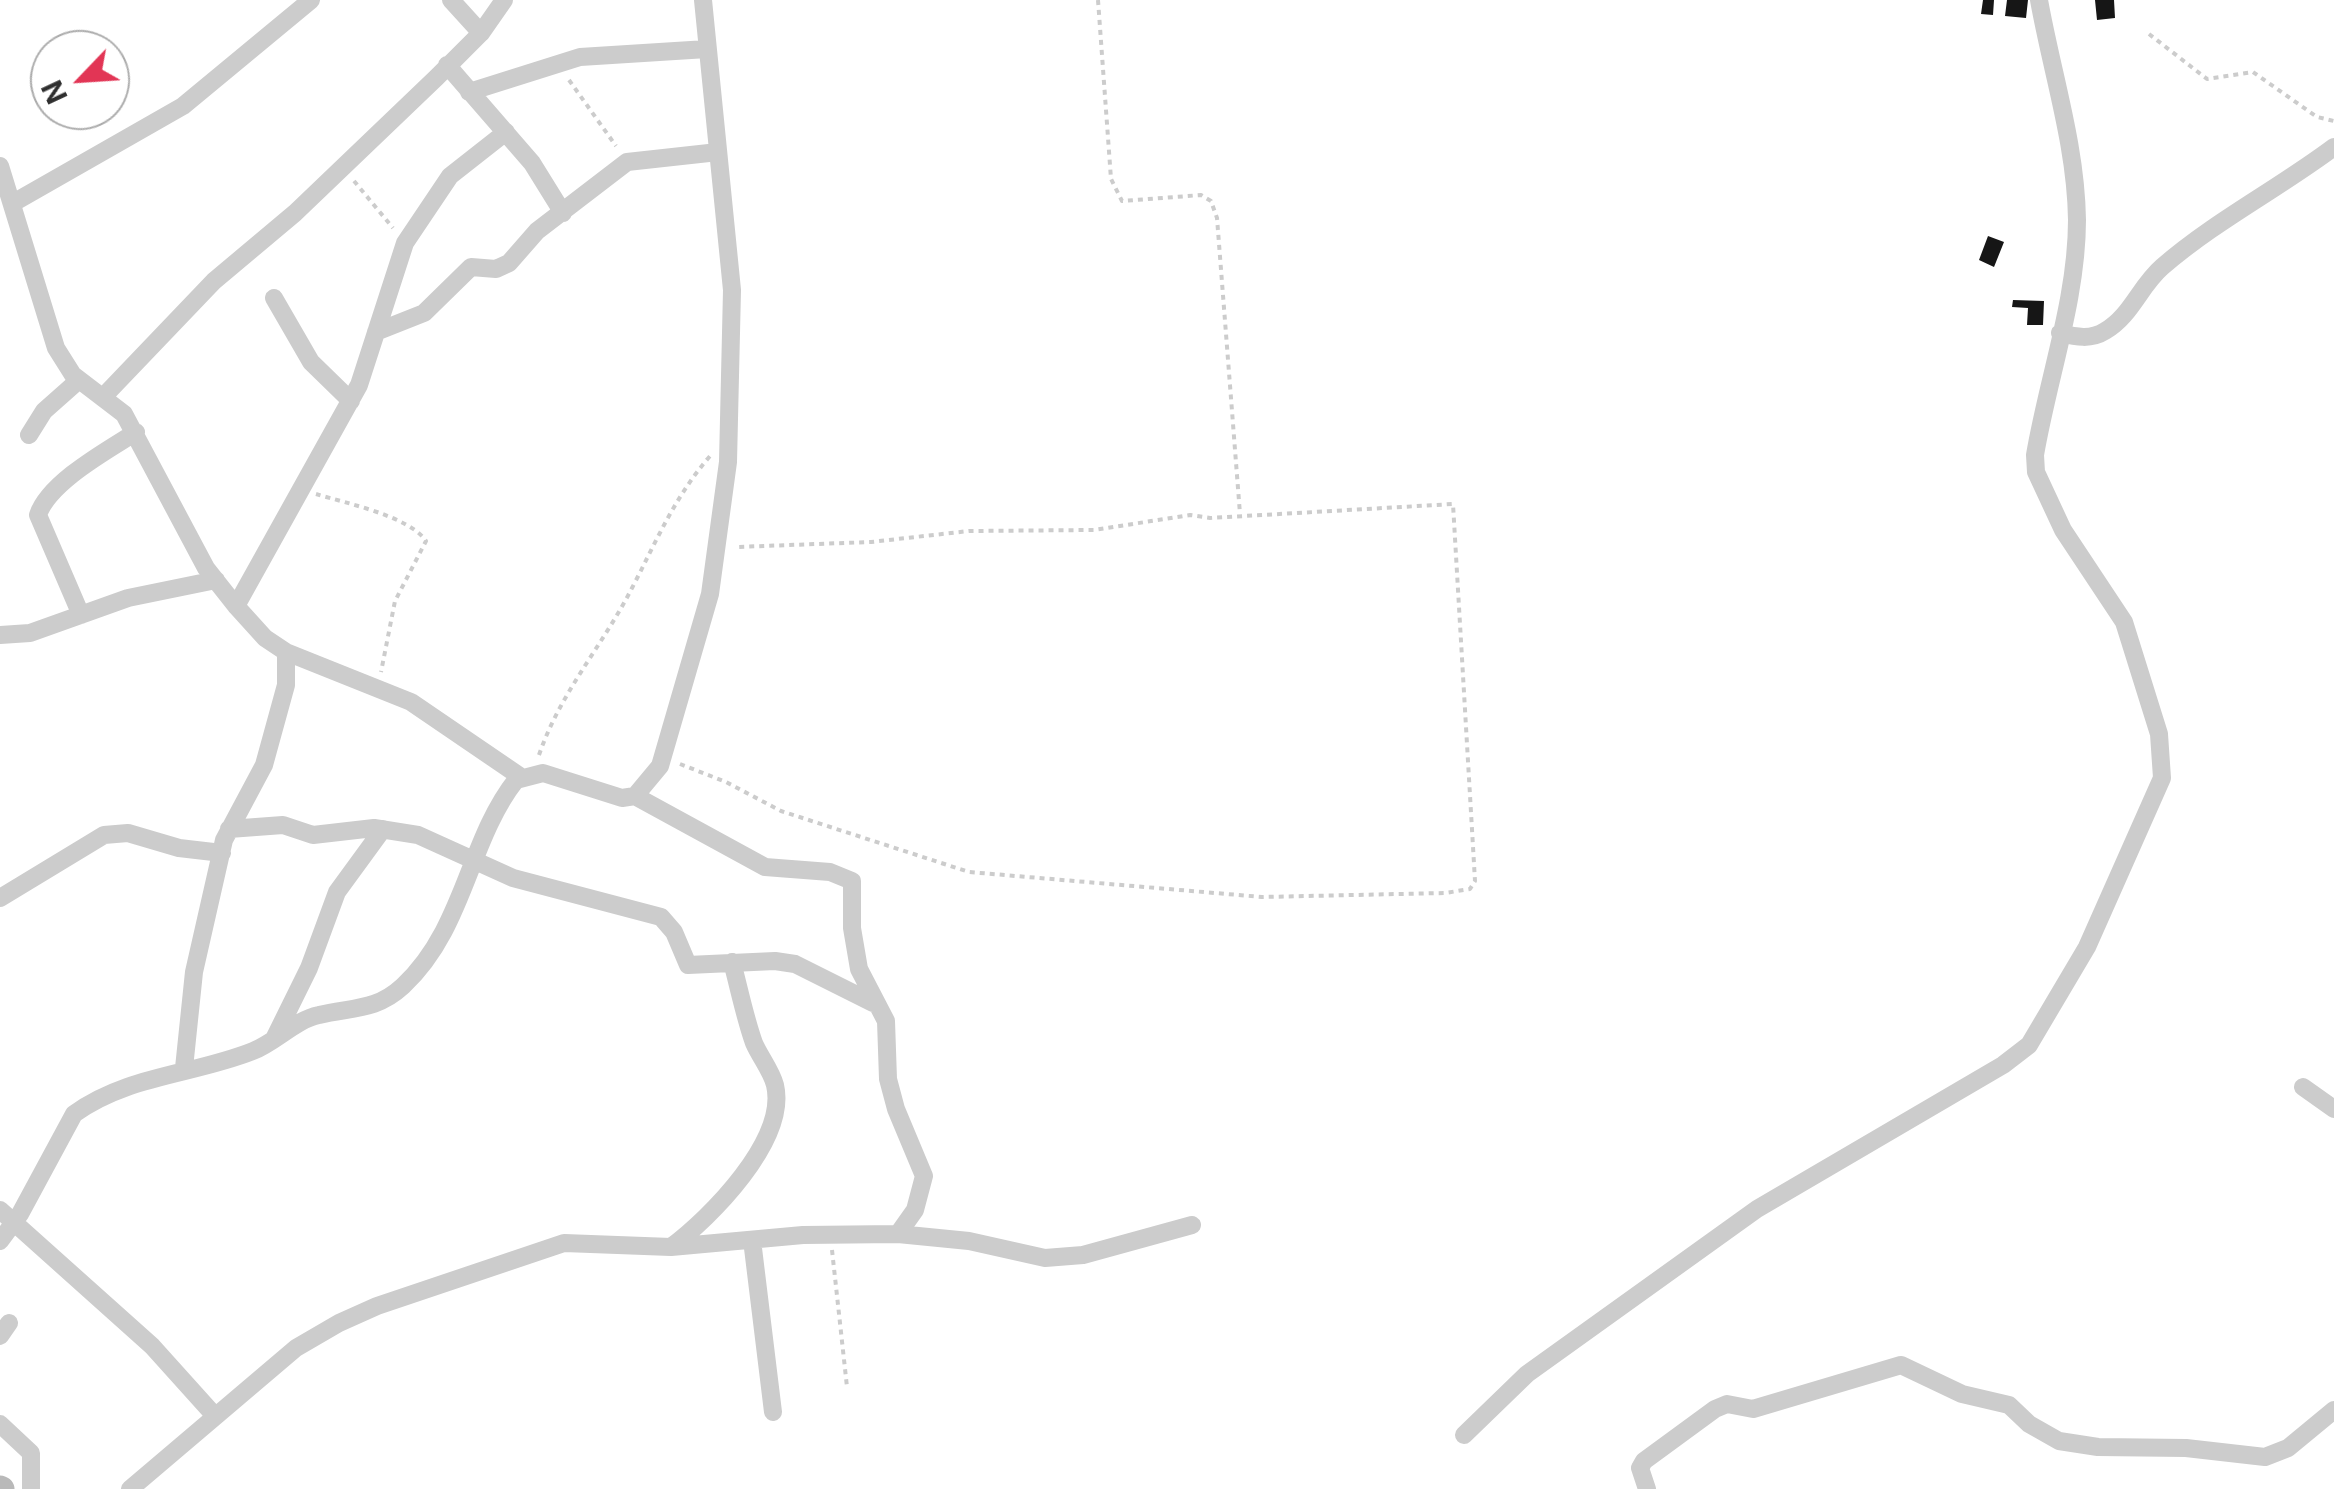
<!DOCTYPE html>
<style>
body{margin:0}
#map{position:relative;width:2334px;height:1489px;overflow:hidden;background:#fff;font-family:Inter,sans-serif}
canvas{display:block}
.north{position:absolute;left:30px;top:30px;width:100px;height:100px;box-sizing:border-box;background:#fff;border:2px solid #acacac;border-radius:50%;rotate:245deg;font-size:28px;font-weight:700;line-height:40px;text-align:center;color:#2f2f2f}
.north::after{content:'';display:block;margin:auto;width:35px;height:45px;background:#e23555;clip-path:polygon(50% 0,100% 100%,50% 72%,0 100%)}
</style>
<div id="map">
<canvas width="2334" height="1489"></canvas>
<div class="north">N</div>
</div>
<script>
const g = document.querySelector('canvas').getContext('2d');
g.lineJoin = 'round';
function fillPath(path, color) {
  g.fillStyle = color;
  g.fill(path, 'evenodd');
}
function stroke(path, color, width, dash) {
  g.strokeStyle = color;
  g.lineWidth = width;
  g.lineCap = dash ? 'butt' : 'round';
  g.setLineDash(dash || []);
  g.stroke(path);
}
fillPath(new Path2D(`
 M1983 0H1994L1993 15 1981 14Z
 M2007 0H2028L2026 18 2005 16Z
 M2095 0H2114L2115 18 2097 20Z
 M1988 236 2004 242 1994 267 1979 260Z
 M2013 300 2044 301 2043 325H2027L2028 308 2012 307Z`), '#161616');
stroke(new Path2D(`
 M1098 0 1111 179 1122 201 1201 195 1211 201 1217 218 1240 514
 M2149 34 2207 79 2253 72 2317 117 2334 121
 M569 80 616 146
 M354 181 393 228
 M316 494C345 503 409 516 426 541L395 601 381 672
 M539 755C560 693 603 645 632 588 657 540 674 498 710 456
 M680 764 726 782 781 811 969 872 1262 897 1445 893 1470 889 1475 881 1453 504 1210 518 1190 515 1094 530 969 531 871 542 736 547
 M832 1250 847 1387`), '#ccc', 4, [5, 5]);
stroke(new Path2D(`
 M451 0 481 33
 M447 65 532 163 563 213
 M469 92 580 57 707 49
 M0 166 56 348 73 375 124 414 206 568 236 606 265 638 286 652 411 702 521 777
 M13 203 183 106 311 0
 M274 298 311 362 351 401
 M376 332 424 313 471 267 496 269 509 263 537 231 627 162 718 152
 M2060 333C2076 337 2091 340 2105 331 2131 316 2140 286 2162 267 2215 221 2278 189 2334 147
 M104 396 214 281 295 213 436 78 481 33 504 0
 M29 435 44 411 79 380
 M236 606 359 385 405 243 450 176 506 132
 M81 615 38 515C49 482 108 450 136 432
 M0 635 30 633 128 598 216 580
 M635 796 765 867 830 872 852 881V928L859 969 886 1021 888 1079 896 1109 924 1176 915 1210 898 1234
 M229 829 283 825 313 835 374 828 418 835 513 878 661 917 674 932 688 965 775 961 795 964 873 1003
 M0 898 104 835 128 833 179 848 222 853
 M274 1039 309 968 337 892 383 829
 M184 1068 194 972 224 840 264 765 286 685V652
 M2303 1087 2334 1109
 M0 1210 152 1346 215 1416
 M752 1240 773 1412
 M0 1241 20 1214 74 1114C128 1075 193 1075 253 1051 276 1042 295 1020 319 1015 352 1007 376 1011 403 986 465 928 468 841 516 780L543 773 622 798 635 796 660 766 710 594 728 462 732 290 703 0
 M671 1247C710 1218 788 1140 775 1085 771 1070 760 1057 754 1043 745 1018 739 988 732 962
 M0 1336 9 1323
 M0 1424 31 1453V1489
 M1464 1435 1527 1374 1757 1209 2003 1065 2029 1045 2087 947 2162 778 2159 734 2124 622 2063 530 2036 472 2035 455C2048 378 2077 299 2077 220 2076 145 2052 73 2039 0
 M130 1489 296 1348 339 1323 377 1306 564 1243 671 1247 803 1235 898 1234 969 1241 1045 1258 1083 1255 1192 1225
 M1647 1489 1640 1468 1644 1461 1715 1409 1727 1404 1753 1409 1901 1365 1962 1394 2009 1405 2029 1424 2059 1441 2098 1447 2186 1448 2265 1457 2288 1448 2334 1410`), '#ccc', 18);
stroke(new Path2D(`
 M0 1488 2 1489`), '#b9b9b9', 25);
</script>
